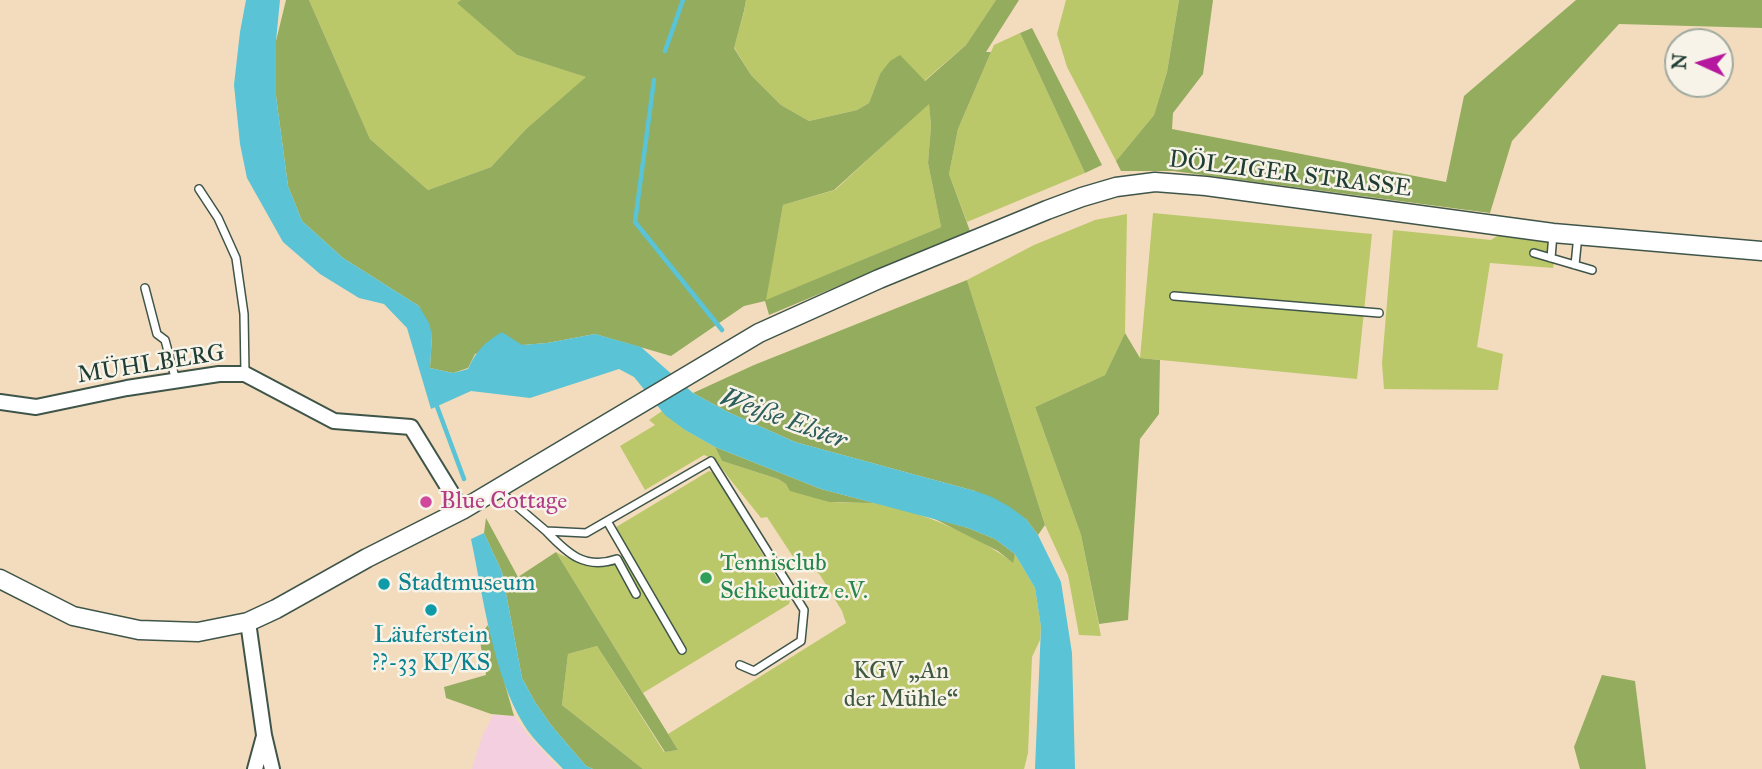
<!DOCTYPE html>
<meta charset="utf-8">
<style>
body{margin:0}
#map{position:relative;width:1762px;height:769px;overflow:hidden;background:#f3dcbd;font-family:"IM FELL Great Primer",serif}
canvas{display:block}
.north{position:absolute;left:1664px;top:28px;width:70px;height:70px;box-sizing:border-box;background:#f7f3e8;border:2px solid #a1aaa0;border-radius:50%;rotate:274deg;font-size:19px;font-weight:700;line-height:28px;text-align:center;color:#1f3d34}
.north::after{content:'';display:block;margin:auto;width:24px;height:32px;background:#b5179e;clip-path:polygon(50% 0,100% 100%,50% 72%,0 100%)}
</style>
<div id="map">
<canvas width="1762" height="769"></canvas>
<div class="north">N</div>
</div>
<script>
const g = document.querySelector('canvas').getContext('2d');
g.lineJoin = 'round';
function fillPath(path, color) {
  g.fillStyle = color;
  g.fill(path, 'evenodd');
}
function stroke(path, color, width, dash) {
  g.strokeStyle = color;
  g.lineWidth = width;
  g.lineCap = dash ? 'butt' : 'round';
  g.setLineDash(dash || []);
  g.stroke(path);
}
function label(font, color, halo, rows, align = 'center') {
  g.font = font + ' "IM FELL Great Primer",serif';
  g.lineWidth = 5;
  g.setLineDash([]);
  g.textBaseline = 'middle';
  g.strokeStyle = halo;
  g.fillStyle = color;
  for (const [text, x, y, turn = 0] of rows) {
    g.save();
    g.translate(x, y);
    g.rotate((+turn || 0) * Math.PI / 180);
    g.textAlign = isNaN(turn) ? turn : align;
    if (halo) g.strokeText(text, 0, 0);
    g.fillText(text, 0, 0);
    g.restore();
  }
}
fillPath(new Path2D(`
 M493 715 514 716 528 735 560 769H472L482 737Z`), '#f3cfe0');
fillPath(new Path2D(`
 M309 0H461L458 3 517 55 587 77 526 129 491 167 428 190 370 139Z
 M746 0H996L966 45 924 81 880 74 869 103 857 110 809 121 781 105 751 75 734 47 744 12Z
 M1066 0H1179L1167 72 1154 115 1116 161 1067 67 1057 34Z
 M1020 33 1085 173 967 222 949 174 958 129 994 45Z
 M929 103 931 126 928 163 941 227 765 301 783 205 835 190Z
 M1153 213 1372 234 1357 379 1140 358Z
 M1127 214 1125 333 1105 375 1035 407 1081 535 1101 636 1079 635 1068 575 1045 525 967 280 1034 245 1095 220Z
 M1393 230 1491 240 1500 234 1558 240 1553 268 1490 263 1477 347 1503 354 1498 390 1384 389 1382 363Z
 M662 411 685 430 715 447 722 461 778 479C789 486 820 501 832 502 846 504 861 501 875 503 919 511 977 535 1012 562L1015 554 1035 588 1041 627 1040 640 1032 657 1028 753 1024 769H643L562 705 568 654 597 646 664 752 678 750 668 734 846 623 842 611 820 575 817 572 801 569 767 517 761 518 729 478 716 460 704 455 645 490 620 446 655 425 649 420Z
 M709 471 714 473 790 600 789 604 643 693 556 552C572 561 588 565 606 567L622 556 608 532Z`), '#bac86a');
fillPath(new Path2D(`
 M286 0H309L370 139 428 190 491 167 526 129 586 77 517 55 457 3 461 0H746L744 11 734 48 751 75 781 105 809 121 857 110 869 103 880 74 890 61 900 55 925 81 966 45 996 0H1019L986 52H991L958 129 949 174 970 231 769 315 765 301 744 306 671 356 595 334 547 343 522 345 475 354 468 368 453 373 430 368 432 335 419 306 343 258 302 221 288 186 276 96V41ZM929 104 931 126 928 163 941 227 766 300 783 205 834 190Z
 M1179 0H1213L1203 74 1173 113 1172 129 1446 182 1464 96 1576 0H1762V28L1619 24 1512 141 1490 213 1173 171H1121L1116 161 1154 115 1167 72Z
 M1032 28 1102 165 1085 173 1020 33Z
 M967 280 1045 525 1038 535 1026 519 975 491 795 442 728 412 693 393 754 365Z
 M1125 333 1140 358 1160 360 1159 414 1140 439 1128 620 1099 624 1081 535 1035 407 1105 375Z
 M715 447 821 489 874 503 829 502 790 491 786 484 778 479 722 461Z
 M486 518 518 577 556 552 678 750 665 752 597 646 568 654 562 705 643 769H593L586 766 551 725 535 702 522 678 502 572 484 533Z
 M933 518 968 528 995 539 1015 554 1013 563 998 551Z
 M488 625 514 716 491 714 446 698 444 687 486 675 479 636Z
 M1602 675 1635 681 1646 769H1580L1574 747Z`), '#93ac5e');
fillPath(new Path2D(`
 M246 0H280L276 41V96L288 186 302 221 343 258 419 306 429 323 432 335 430 368 453 373 468 369C476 351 485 342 502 332L522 345 547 343 595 334 641 347 693 393 728 412 795 442 975 491 992 497 1010 507 1026 519 1038 535 1061 582 1072 653 1075 769H1035L1041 627 1035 588 1015 554 995 539 968 528 821 489 715 447 685 430 665 415 634 377 619 369 530 398 471 391 431 409 407 328 384 304 359 298 320 274 283 242 247 178 240 144 234 85 240 32Z
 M484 533 502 572 522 678 535 702 551 725 586 766 593 769H563C550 755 534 741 524 725 493 675 483 596 471 539Z`), '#5ac3d5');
stroke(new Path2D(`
 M665 51 683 0
 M654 80 635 222 722 330
 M435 401 464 479`), '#5ac3d5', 4.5);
const service = new Path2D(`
 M199 189 218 218 236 258 244 314 245 373
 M1534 253 1592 270
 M1551 258 1553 234
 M1575 265 1578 235
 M145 288 157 334 165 340 176 381
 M1174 296 1379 313
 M498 490 546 531 586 533 711 461 804 610 801 641 754 671 740 665
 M607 521 682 650
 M547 532C568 554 585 570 617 559L636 594`);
const minor = new Path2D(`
 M0 402 36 407 127 388 219 374H245L334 421 411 427 462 510
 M248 622 264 735 272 769
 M255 769 264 736`);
const tertiary = new Path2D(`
 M0 579 73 616 139 630 198 632 248 622 276 609 367 558 462 510 759 333 879 279 1047 210 1082 197 1116 187 1155 182 1206 186 1553 233 1762 251`);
stroke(service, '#3f5549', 10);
stroke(minor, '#3f5549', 18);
stroke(tertiary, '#3f5549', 21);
stroke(service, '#fff', 7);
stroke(minor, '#fff', 14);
stroke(tertiary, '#fff', 18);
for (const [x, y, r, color] of [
 [426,502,7,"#d1479c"],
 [706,578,7,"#2e9e5b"],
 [384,584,7,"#0f9aa8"],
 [431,610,7,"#0f9aa8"]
]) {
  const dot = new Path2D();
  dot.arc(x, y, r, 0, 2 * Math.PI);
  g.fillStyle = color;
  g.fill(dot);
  stroke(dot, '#f7f3e8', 2.5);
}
label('24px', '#1f3d34', '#f7f3e8', [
 ["DÖLZIGER STRASSE",1290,175,7],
 ["MÜHLBERG",151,365,-9]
]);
label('24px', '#b23c85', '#f7f3e8', [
 ["Blue Cottage",440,502]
], 'left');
label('24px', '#27864d', '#f7f3e8', [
 ["Tennisclub",720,564],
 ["Schkeuditz e.V.",720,592]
], 'left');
label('24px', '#0d838f', '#f7f3e8', [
 ["Stadtmuseum",398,584],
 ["Läuferstein",431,636,"center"],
 ["??-33 KP/KS",431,664,"center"]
], 'left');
label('24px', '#3e593f', '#f7f3e8', [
 ["KGV „An",901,672],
 ["der Mühle“",901,700]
]);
label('italic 26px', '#2e5e5c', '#f7f3e8', [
 ["Weiße Elster",783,420,20]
]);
</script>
